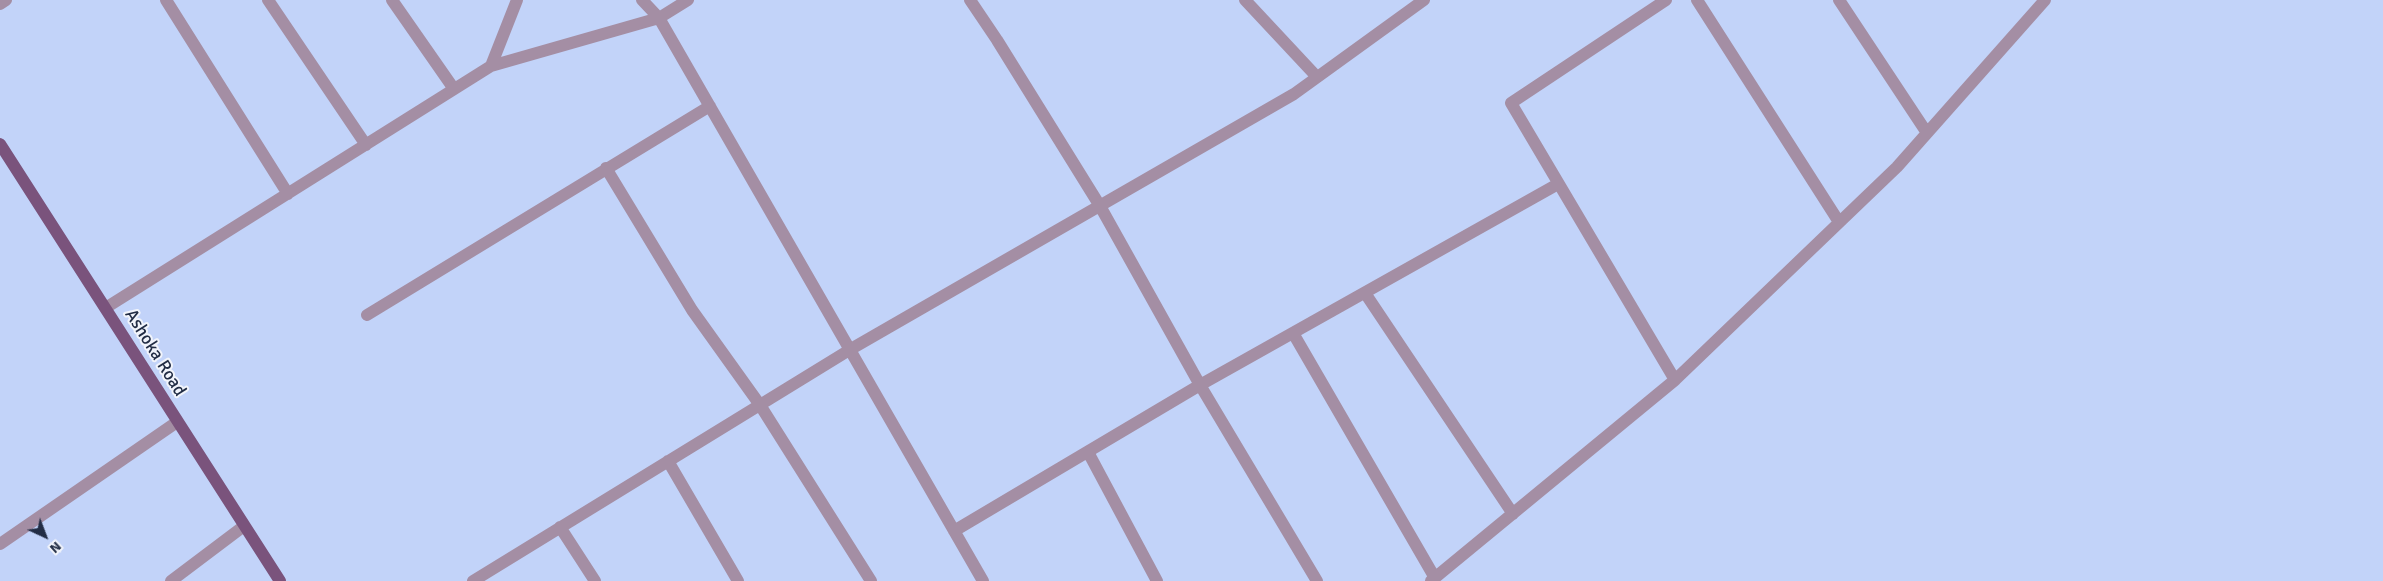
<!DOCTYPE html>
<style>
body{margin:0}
#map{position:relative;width:2383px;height:581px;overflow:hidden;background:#c2d3f9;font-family:Signika,sans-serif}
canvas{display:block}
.north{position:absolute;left:20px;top:511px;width:50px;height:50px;-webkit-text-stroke:4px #f1f4fb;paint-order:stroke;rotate:137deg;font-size:14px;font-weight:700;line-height:20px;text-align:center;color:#222d45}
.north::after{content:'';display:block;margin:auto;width:18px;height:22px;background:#222d45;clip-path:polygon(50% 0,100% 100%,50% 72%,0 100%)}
</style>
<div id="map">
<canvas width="2383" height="581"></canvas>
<div class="north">N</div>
</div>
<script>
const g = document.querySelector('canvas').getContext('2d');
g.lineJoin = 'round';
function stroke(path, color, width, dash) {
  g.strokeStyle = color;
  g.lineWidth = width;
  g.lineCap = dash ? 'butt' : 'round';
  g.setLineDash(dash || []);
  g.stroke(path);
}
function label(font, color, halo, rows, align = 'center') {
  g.font = font + ' Signika,sans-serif';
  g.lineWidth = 4;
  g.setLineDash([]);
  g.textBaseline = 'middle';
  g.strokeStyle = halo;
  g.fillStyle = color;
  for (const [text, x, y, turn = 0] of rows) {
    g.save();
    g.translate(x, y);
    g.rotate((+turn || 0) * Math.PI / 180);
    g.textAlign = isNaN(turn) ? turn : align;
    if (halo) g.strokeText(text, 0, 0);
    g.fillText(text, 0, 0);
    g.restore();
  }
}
stroke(new Path2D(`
 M166 0 288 194
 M268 0 366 145
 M392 0 454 89
 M642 0 659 18 983 581
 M970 0 997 40 1100 206 1200 385 1317 581
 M1245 0 1317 77
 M1666 0 1511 103 1675 380
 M1697 0 1839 222
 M1839 0 1927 133
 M0 4 6 0
 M491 66 517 0
 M606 168 692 310 760 405 871 581
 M1365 293 1513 514
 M107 307 491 66 659 18 688 0
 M367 315 710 106
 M1293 333 1435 578
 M1088 452 1157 581
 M668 461 738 581
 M560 527 595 581
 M954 531 1200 385 1558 184
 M0 544 177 422
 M171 581 244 526
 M473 581 851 349 1294 94 1424 0
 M1431 581 1675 380 1897 167 2045 0`), '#a48ea4', 12);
stroke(new Path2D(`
 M0 144 280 581`), '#7a537c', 12);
label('18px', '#222d45', '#f1f4fb', [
 ["Ashoka Road",155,353,58]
]);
</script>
